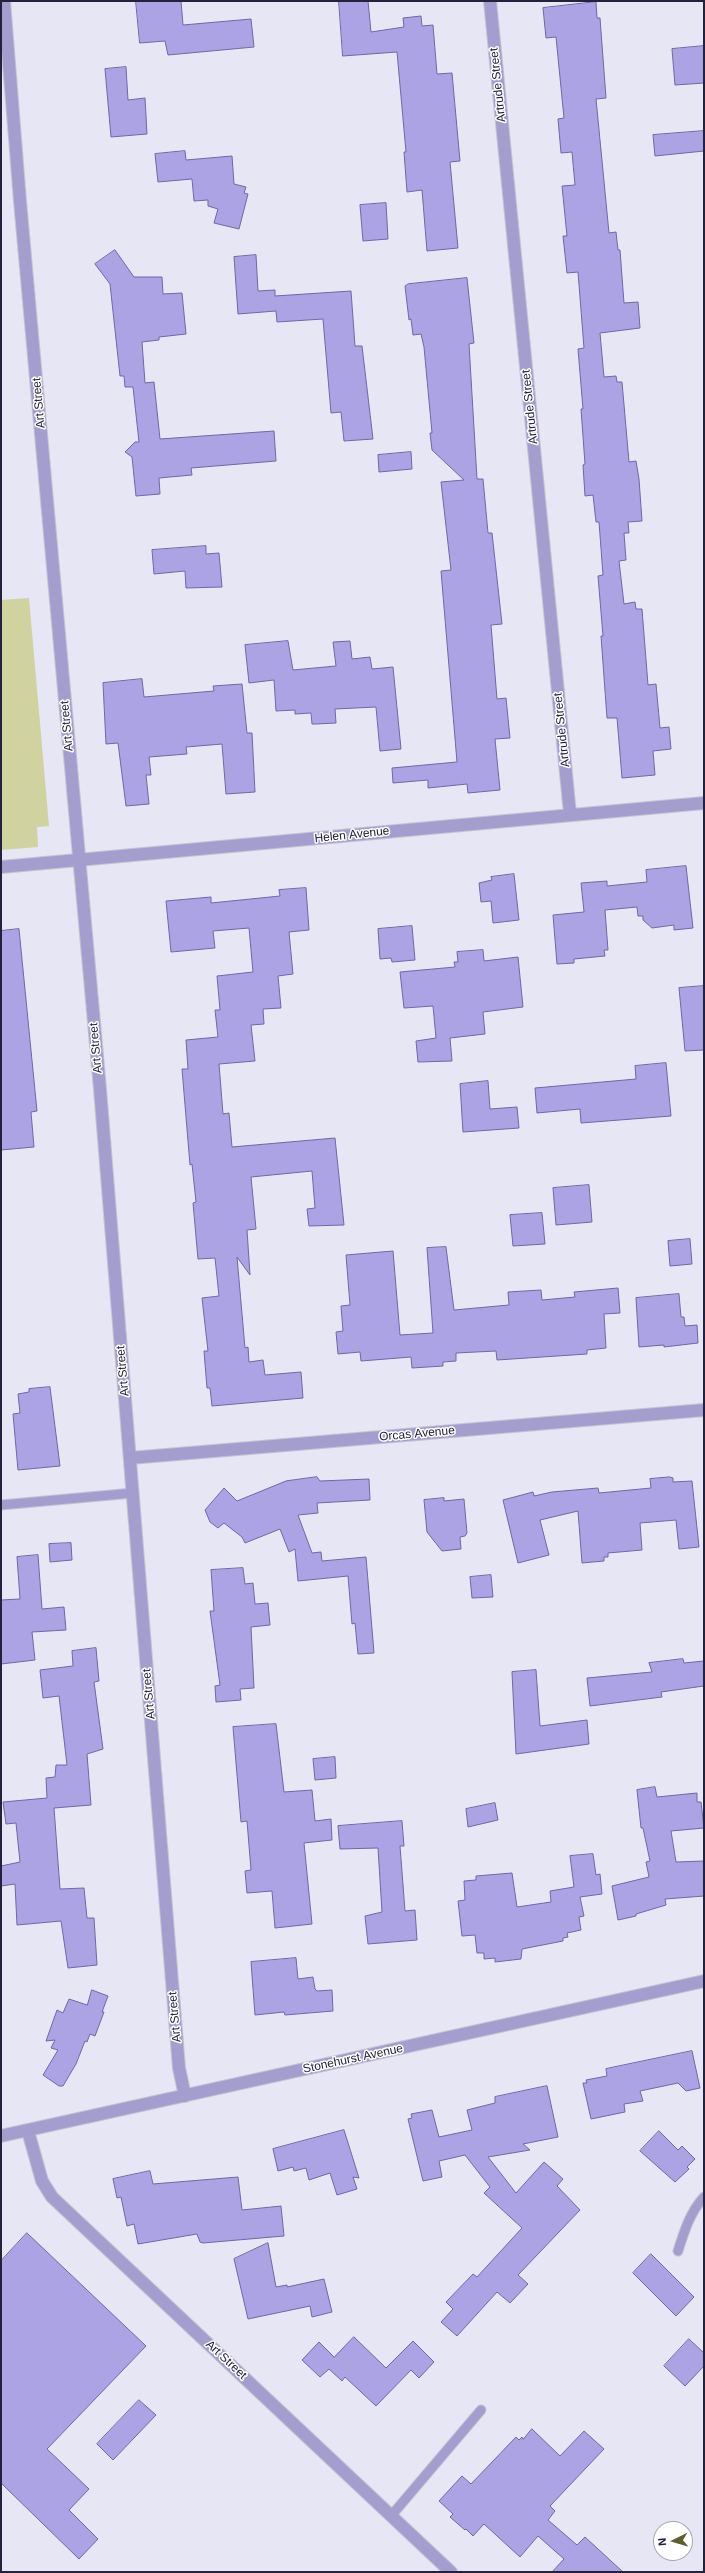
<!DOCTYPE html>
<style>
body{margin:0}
#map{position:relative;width:705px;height:2573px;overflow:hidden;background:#e7e6f4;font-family:Helvetica,sans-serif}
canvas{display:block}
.frame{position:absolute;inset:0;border:2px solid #25203b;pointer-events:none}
.north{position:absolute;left:653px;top:2521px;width:40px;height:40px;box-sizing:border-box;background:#fff;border:1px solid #a8a6b1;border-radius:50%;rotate:265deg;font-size:11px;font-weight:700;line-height:16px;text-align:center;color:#25203b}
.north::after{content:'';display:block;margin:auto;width:14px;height:18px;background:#5d5e2c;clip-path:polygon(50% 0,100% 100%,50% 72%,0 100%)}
</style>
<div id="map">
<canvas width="705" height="2573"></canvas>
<div class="frame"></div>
<div class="north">N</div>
</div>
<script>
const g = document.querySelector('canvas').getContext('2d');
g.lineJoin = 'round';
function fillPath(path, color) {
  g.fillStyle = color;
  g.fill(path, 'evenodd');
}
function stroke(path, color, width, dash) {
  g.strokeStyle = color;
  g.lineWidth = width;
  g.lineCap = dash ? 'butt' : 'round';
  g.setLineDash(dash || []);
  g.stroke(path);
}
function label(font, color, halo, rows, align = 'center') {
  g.font = font + ' Helvetica,sans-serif';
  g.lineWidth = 3;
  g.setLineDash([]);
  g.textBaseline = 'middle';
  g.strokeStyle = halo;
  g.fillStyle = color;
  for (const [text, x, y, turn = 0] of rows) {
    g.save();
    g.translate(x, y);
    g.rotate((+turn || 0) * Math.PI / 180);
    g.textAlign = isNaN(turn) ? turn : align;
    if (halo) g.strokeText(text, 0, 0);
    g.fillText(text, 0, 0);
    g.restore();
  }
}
fillPath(new Path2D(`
 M29 598 49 826 37 827 38 847 1 850V600Z`), '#d0d2a0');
const building = new Path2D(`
 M136 1H181L183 25 251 19 254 47 168 55 165 41 140 43Z
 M339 1H368L371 32 404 27 403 18 421 16 422 26 433 25 437 74 452 73 460 161 450 162 458 248 427 251 422 190 407 192 404 152H406L397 52 343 56Z
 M596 2 597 18H600L606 98 596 99 609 233 616 232 618 250H620L624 303 638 302 640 328 600 333 604 377 616 376 617 382H622L629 462 636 461 639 479 642 521 628 522 629 533H624L626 560 619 561 624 604 635 602 636 609H642L648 685 656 684 660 728 669 727 671 749 653 751 655 775 622 778 617 718H607L601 636H603L598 576 603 575 599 522H596L593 495 585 496 583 465 585 464 581 409H583L578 349 584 348 578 272 567 273 563 236H567L562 186 575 185 572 152 561 153 558 119 564 118 556 37 546 38 543 8Z
 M704 46V83L675 85 672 49Z
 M126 67 128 100 145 98 147 134 111 137 105 69Z
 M704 131V151L655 156 653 135Z
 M185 151 186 160 232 156 234 184 246 187 244 193 248 194 239 229 214 223 218 209 208 206V200L194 201 192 179 158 182 155 154Z
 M386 203 388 239 363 241 360 205Z
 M115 250 134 277H162L163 294 182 293 186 334 159 337V340L142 342 145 383 154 382 160 439 274 431 276 461 191 468 192 475 159 478 160 494 136 496 132 457 125 452 135 442H139L133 387H125L124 376H120L110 284 95 264Z
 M256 255 258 291 275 290V296L351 291 355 346H362L373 439 344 441 341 412 331 413 323 319 277 322 276 311 238 314 234 257Z
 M467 278 474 343 469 344 477 479H483L488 533H492L502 624 491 625 497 699 506 698 510 738 495 739 500 790 468 793 467 784 428 788V780L393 783 392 768 457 762 441 571 451 570 441 482 464 480 432 450 430 433H432L424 347 421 334 413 335 411 319 409 320 405 286 408 284Z
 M411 452 412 469 379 472 378 455Z
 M206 546V554L219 553 222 587 186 588 185 571 154 574 152 550Z
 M288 641 293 670 336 666 333 642 350 641 352 659 370 657 372 669 393 667 401 749 380 751 376 707 335 709 336 723 316 724H312L311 713 295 714V710L276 711 274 680 249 683 245 645Z
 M142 679 144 697 214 691 213 686 242 684 247 733H252L255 792 226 794 222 744 186 747 187 754 149 757 151 775H146L149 804 126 806 118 743 106 744 103 683Z
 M686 866 693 928 674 930V925L652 928 643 920V916H638L637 907 605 910 608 950H604L605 956 574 959V963L557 964 553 915 584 912 581 883 607 881V886L647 882 646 870Z
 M514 874 519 920 493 923 491 901 481 902 479 883 492 880 491 877Z
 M306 888 309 930 289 932 293 974 278 976 281 1008 263 1009 264 1024 251 1025 255 1061 219 1064 223 1114 229 1113 232 1147 335 1138 344 1225 309 1226 307 1209 315 1208 312 1171 251 1177 256 1229 247 1230 250 1275 237 1257 245 1348 248 1347 249 1362 263 1360 265 1375 301 1372 303 1398 212 1406 210 1388H207L204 1351H208L202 1298 219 1296 215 1258 198 1259 193 1203 196 1202 192 1164 190 1165 182 1069H188L186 1040 218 1037 215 1010H220L217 976 253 972 249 928 213 931 215 948 171 952 166 901 211 897V903L280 896 279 890Z
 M412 926 415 960 392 962 391 958 380 959 378 929Z
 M19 929 37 1111 31 1112 34 1147 1 1150V931Z
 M483 950 484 961 518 957 523 1007 483 1012 485 1034 450 1038 452 1061 418 1062 416 1041 436 1038 433 1006 404 1008 400 972 455 967 454 962H458L457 952Z
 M704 986V1050L685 1051 679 988Z
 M666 1063 671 1116 581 1123 580 1109 537 1113 535 1088 636 1079 635 1066Z
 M488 1081 490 1109 517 1107 519 1128 463 1132 460 1084Z
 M589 1185 592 1222 556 1225 553 1188Z
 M542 1213 545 1244 513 1246 510 1215Z
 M690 1239 692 1264 670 1266 668 1241Z
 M446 1247 454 1310 509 1305 508 1292 541 1290 542 1300 575 1297 574 1292 618 1288 620 1313 604 1314 606 1348 587 1350V1354L497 1360 496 1351 456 1353V1361L443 1362V1366L412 1368 411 1357 361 1361 360 1352 338 1354 336 1332 343 1331 341 1306 350 1305 346 1255 393 1251 400 1335 433 1333 427 1248Z
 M679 1294 681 1317H684L685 1326 697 1325 698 1343 664 1347V1345L639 1347 636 1298Z
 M50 1387 60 1466 18 1470 13 1414 20 1413 18 1394 29 1392V1389Z
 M317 1477 320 1481 369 1479 370 1500 317 1503 318 1513 298 1515 312 1553 321 1552 322 1561 366 1557 374 1653 358 1654 355 1623 352 1624 348 1576 298 1581 295 1549 289 1552 280 1529 245 1543 242 1537 224 1523 218 1528 210 1522 205 1510 224 1488 237 1501 286 1481Z
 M670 1477 673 1478V1482L692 1481 699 1547 679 1549 676 1520 640 1523 642 1550 608 1553V1557H604V1561L582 1563 578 1511 540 1520 549 1555 518 1563 503 1500 533 1492 534 1496 552 1492 598 1488 599 1493 651 1488 650 1479Z
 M444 1498V1501L464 1499 467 1533 465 1536 460 1537 461 1549 442 1551 427 1532 424 1500Z
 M71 1543 72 1560 50 1562 49 1544Z
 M38 1555 42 1609 64 1607 66 1630 32 1632 35 1660 1 1664V1600L20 1599 17 1557Z
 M243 1568 245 1584 253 1583 255 1604 268 1603 270 1625 251 1627 254 1688 240 1689 241 1700 216 1702 215 1686 220 1685 210 1611H214L211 1570Z
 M491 1575 493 1597 472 1598 470 1577Z
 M96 1648 99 1681 94 1682 103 1749 87 1754 91 1805 54 1808 60 1889 84 1888 87 1918H94L97 1965 68 1968 61 1921 17 1925 15 1884 1 1886V1866L20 1862 16 1823 6 1824 3 1802 47 1798 46 1778 55 1777 56 1765H67L59 1696 43 1698 40 1670 73 1666 72 1651Z
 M683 1659 684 1663 704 1661V1686L661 1692 662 1697 590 1706 587 1678 652 1672 649 1663Z
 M536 1670 540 1726 587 1720 589 1744 516 1754 512 1672Z
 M276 1724 284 1792 312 1790 315 1821 331 1819 332 1840 304 1843 312 1924 275 1928 272 1891 247 1893 245 1871 251 1870 247 1821 241 1822 233 1727Z
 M335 1757 336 1778 315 1780 313 1759Z
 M655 1787 657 1797 697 1793V1802H701L704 1828 671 1831 676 1862 704 1861V1896L665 1899 666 1905 636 1914V1916L618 1920 612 1886 649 1877 646 1862 650 1861 643 1828H641L637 1790Z
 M495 1803 498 1820 468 1827 466 1809Z
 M402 1821 404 1846H400L405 1911 415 1910 417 1940 368 1944 365 1916 382 1912 378 1848 340 1849 338 1826Z
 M593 1854 596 1875 600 1874 602 1894 580 1897 584 1916 579 1917 581 1930 567 1933 568 1937 563 1938V1941L522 1949 521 1959 495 1962V1958L484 1959V1953H477L475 1935 462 1936 458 1901 465 1900 464 1881 476 1880V1876L512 1873 517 1907 551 1902 550 1891 574 1887 570 1856Z
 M296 1958 298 1979 313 1977 315 1989 317 1991 332 1990 333 2011 285 2015 284 2012 255 2015 251 1962Z
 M92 1990 108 1996 102 2012H104L95 2036 90 2034 87 2042 85 2041 76 2064 63 2086H59L43 2075 58 2050 51 2048 55 2040 46 2041 57 2010 63 2013 69 1999 87 2005Z
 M692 2051 700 2088 686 2091 678 2083 640 2091 643 2101 624 2104 625 2112 591 2119 583 2083H587L586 2080 607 2076 606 2069Z
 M547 2086 558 2137 523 2144 530 2150 488 2157 516 2193 544 2162 563 2179 557 2186 580 2210 518 2275 528 2284 510 2303 497 2292 457 2336 441 2322 453 2309 446 2302 473 2274 477 2277 522 2228 484 2193 490 2187 465 2155 439 2161 442 2177 423 2181 408 2119 412 2118 411 2114 432 2110 439 2137 472 2130 467 2110 495 2103V2097Z
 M344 2130 359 2178 353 2177 357 2189 337 2195 330 2173 309 2180 306 2168 294 2171 293 2167 278 2171 273 2149Z
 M659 2131 678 2150 682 2146 695 2159 687 2167 689 2169 675 2182 640 2151Z
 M150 2171 153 2184 238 2177 242 2210 281 2206 284 2236 203 2243 200 2242 197 2234 138 2244 134 2224 127 2226 121 2197 117 2198 113 2179Z
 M27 2233 146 2346 47 2449 89 2489 69 2510 98 2539 79 2559 1 2483V2261Z
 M268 2243 276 2287 287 2285V2287L324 2279 332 2312 312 2317 310 2306 248 2319 234 2259Z
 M651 2254 694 2297 676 2316 633 2273Z
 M354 2337 386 2368 413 2341 434 2362 419 2378 411 2370 376 2406 345 2377 342 2381 329 2369 320 2377 302 2360 319 2342 334 2357Z
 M689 2339 704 2353V2366L685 2386 664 2366Z
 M139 2400 156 2415 113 2460 97 2444Z
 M532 2429 560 2456 584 2431 604 2449 550 2506 555 2511 548 2520 577 2545 585 2537 623 2572H552L564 2559 538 2536 520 2557 484 2524 473 2536 466 2529 465 2530 450 2517 453 2514 439 2501 462 2476 471 2484 516 2437 519 2440 522 2437 523 2439Z`);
fillPath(building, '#aba3e3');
stroke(building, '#7166a5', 1);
const lane = new Path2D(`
 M1 1505 133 1493
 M678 2251C684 2232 690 2212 704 2197
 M391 2516 481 2410`);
const street = new Path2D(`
 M4 1 20 201 100 1089 179 2068 185 2096
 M490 1 570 814
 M1 867 704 803
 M130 1458 704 1410
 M28 2131 42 2181 52 2197 451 2572
 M1 2136 704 1981`);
stroke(lane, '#c4c2d3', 11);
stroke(street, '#c4c2d3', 14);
stroke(lane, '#a49ece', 9);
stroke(street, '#a49ece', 12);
label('12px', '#25203b', '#fff', [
 ["Artrude Street",498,85,-96],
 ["Art Street",39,403,-95],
 ["Artrude Street",530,407,-96],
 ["Art Street",67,726,-95],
 ["Artrude Street",562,730,-96],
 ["Helen Avenue",352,835,-6],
 ["Art Street",96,1048,-95],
 ["Art Street",123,1371,-95],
 ["Orcas Avenue",417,1434,-5],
 ["Art Street",149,1694,-95],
 ["Art Street",175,2017,-95],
 ["Stonehurst Avenue",353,2059,-12],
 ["Art Street",226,2360,43]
]);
</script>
